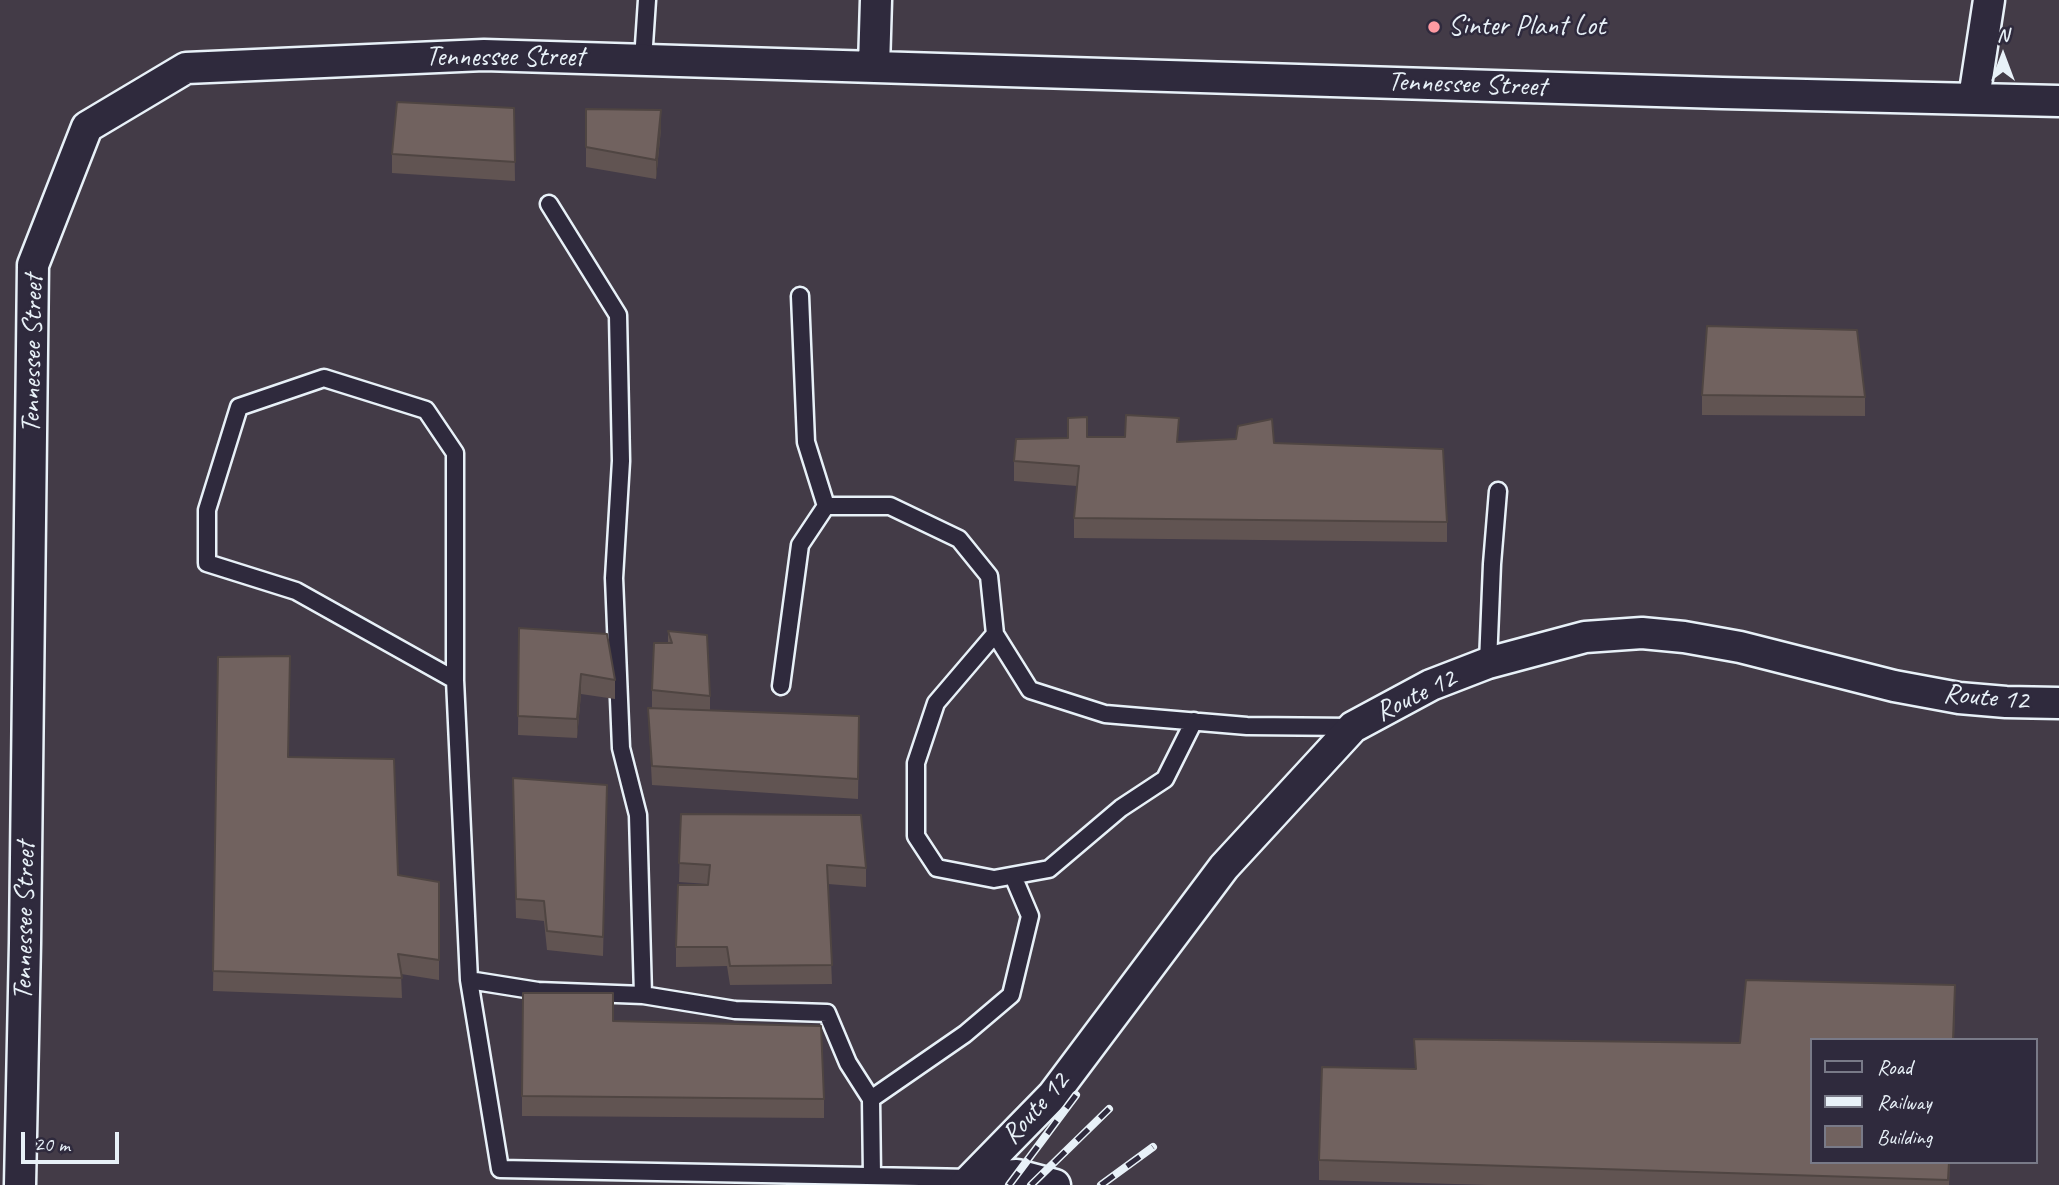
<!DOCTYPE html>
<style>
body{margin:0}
#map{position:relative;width:2059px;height:1185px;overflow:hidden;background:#2f2a3d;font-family:Caveat,sans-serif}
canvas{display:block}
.legend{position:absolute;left:1810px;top:1038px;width:228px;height:126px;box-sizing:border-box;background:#2f2a3d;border:2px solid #797a88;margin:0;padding:9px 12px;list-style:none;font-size:21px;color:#e8f1f8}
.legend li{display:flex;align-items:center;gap:14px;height:35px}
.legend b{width:35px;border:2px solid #797a88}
.north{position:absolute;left:1968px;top:21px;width:70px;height:70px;-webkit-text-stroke:5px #2f2a3d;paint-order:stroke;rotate:0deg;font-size:19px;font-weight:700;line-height:28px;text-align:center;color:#e8f1f8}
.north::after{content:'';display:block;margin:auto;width:24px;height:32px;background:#e8f1f8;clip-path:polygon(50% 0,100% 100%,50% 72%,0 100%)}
.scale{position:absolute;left:21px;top:1132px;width:98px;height:32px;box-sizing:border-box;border:4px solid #e8f1f8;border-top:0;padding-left:9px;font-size:21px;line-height:24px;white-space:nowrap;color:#e8f1f8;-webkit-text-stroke:5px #2f2a3d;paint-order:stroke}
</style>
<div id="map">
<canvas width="2059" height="1185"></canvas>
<ul class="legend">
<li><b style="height:9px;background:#2f2a3d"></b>Road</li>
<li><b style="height:9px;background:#e8f1f8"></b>Railway</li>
<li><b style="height:19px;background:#71625f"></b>Building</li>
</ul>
<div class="north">N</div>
<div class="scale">20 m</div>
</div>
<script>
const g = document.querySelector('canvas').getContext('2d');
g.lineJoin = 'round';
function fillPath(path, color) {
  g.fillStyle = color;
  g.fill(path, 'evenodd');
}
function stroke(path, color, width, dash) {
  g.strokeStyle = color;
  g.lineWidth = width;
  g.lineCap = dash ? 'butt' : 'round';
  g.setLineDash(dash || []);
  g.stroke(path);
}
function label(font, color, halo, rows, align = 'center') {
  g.font = font + ' Caveat,sans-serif';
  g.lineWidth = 5;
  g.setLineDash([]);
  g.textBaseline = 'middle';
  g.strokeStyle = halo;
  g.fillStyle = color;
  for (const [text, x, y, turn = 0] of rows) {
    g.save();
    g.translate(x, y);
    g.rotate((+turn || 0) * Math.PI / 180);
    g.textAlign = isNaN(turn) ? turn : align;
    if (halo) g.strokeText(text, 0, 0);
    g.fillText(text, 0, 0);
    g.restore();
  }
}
fillPath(new Path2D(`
 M0 0H2059V1185H0ZM1812 1040H2036V1162H1812Z`), '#433b47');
const service = new Path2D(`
 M643 60 647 0
 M800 296 806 442 826 506
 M995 634 936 703 916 763V836L937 868 994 879 1049 869 1121 808 1165 779 1194 721
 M1488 663 1492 564 1498 491
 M455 680 296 591 207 563V510L239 407 324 378 426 410 455 453V680L469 980 500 1169 972 1178
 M781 686 800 545 826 506H890L959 539 989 576 995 634 1030 690 1105 714 1247 726 1353 727
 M469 980 538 991 643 995 638 815 621 748 614 578 621 461 618 315 549 204
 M643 995 735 1010 827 1013 848 1063 871 1099 872 1176
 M871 1099 965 1034 1011 995 1030 916 1013 876`);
const minor = new Path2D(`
 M874 67 876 0
 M1974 98 1989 0
 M972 1178 1017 1175 1055 1185
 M20 1185 25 943 33 265 87 127 186 68 484 55 1722 93 2059 101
 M965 1185 1053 1095 1224 867 1353 727 1431 685 1488 663 1585 637 1642 633 1684 637 1740 647 1894 686 1959 698 2006 702 2059 703`);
stroke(service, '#e8f1f8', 21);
stroke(minor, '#e8f1f8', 35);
stroke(service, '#2f2a3d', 16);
stroke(minor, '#2f2a3d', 30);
const rail = new Path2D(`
 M1009 1185 1076 1095
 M1031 1185 1109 1109
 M1101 1185 1153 1147`);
stroke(rail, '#e8f1f8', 8);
stroke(rail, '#2f2a3d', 5, [16]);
fillPath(new Path2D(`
 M514 108 515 181 392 173V154Z
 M586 109 661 129 656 179 586 167Z
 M1702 395 1865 397V416L1702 415Z
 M1087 437 1179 442 1274 443 1447 522V542L1074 538V518L1077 486 1014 481V461L1068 438Z
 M519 628 615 680V699L581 694 577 738 518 735Z
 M668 631 710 696V711L859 735 858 799 652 785 648 708 652 709V690L668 643Z
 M218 657 288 757 398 875 439 882V980L401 974 402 998 213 991Z
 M607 785 603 956 547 950 544 921 516 918 513 797Z
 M681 814 866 868V887L828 884 832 984 730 985 727 966 676 967V947L708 884 679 882Z
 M1955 1005 1954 1040H1812V1162H1950L1949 1185H1488L1319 1180V1160L1415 1069 1414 1039 1740 1043Z
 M613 1021 824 1099V1118L522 1116V1096Z`), '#615452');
fillPath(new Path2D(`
 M661 110V129L656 179V160Z
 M581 674V694L577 738V719Z`), '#4f4542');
const building = new Path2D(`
 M397 102 514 108 515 162 392 154Z
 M586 109 661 110 656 160 586 147Z
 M1707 326 1857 330 1865 397 1702 395Z
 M1126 415 1179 418 1177 442 1236 439 1238 426 1272 419 1274 443 1443 449 1447 522 1074 518 1079 466 1014 461 1016 439 1068 438V418L1087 417V437H1125Z
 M519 628 607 634 615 680 581 674 577 719 518 716Z
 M668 631 707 635 710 696 652 690 654 643H672Z
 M290 656 288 757 394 759 398 875 439 882V960L398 954 402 978 213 971 218 657Z
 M648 708 859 716 858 779 652 766Z
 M513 778 607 785 603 937 547 931 544 901 516 899Z
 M681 814 861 815 866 868 827 865 832 965 730 966 727 947H676L678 885H708L710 865 679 863Z
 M1746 980 1955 985 1953 1040H1812V1162H1949L1948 1180 1319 1160 1322 1067 1416 1069 1414 1039 1740 1043Z
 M523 993H613V1021L821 1026 824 1099 522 1096Z`);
fillPath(building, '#71625f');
stroke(building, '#4f4542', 2);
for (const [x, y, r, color] of [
 [1434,27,7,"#ff9aa2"]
]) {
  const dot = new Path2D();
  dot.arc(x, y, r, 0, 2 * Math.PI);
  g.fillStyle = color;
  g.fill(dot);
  stroke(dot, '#2f2a3d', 2.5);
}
label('28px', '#e8f1f8', '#2f2a3d', [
 ["Sinter Plant Lot",1448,27]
], 'left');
label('28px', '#e8f1f8', '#2f2a3d', [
 ["Tennessee Street",505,58],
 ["Tennessee Street",1467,85,2],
 ["Tennessee Street",33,354,-89],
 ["Route 12",1416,696,-26],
 ["Route 12",1986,698,5],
 ["Tennessee Street",25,921,-89],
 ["Route 12",1036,1109,-48]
]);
</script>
